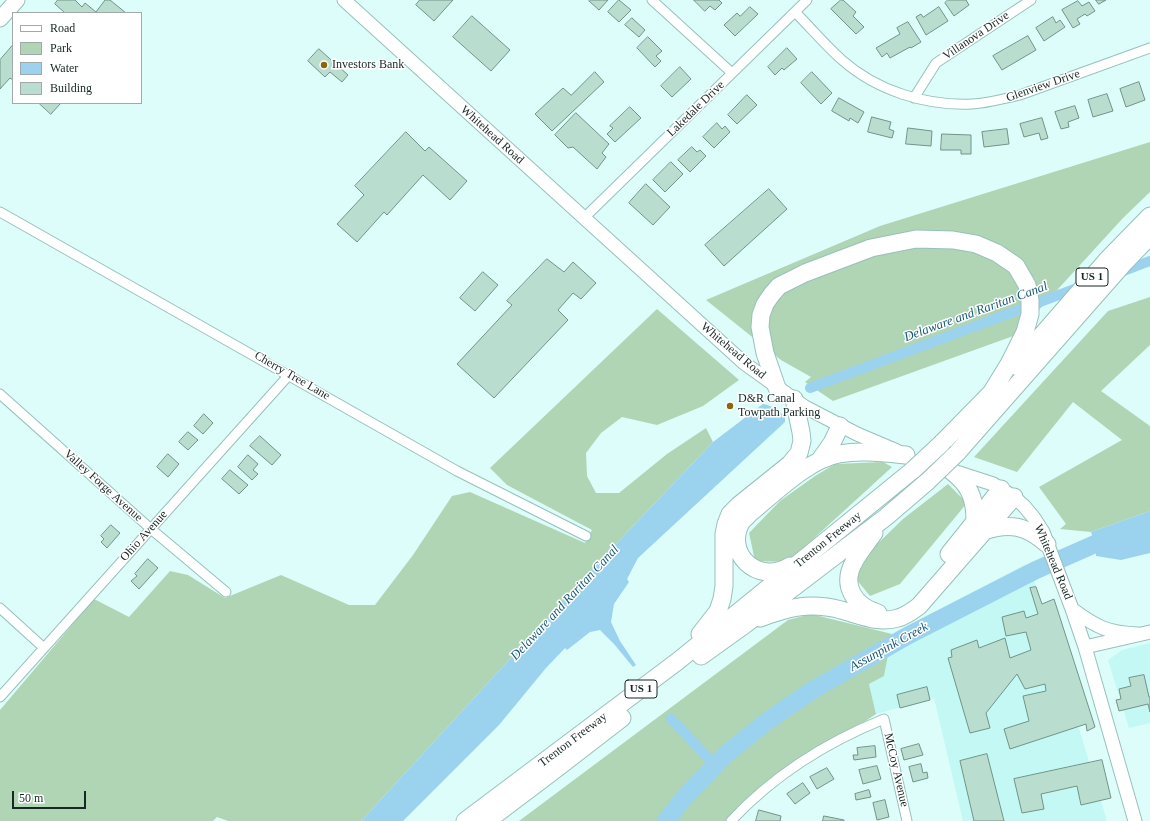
<!DOCTYPE html>
<style>
body{margin:0}
#map{position:relative;width:1150px;height:821px;overflow:hidden;background:#dcfdfa;font-family:Georgia,serif}
canvas{display:block}
.legend{position:absolute;left:12px;top:12px;width:130px;height:92px;box-sizing:border-box;background:#fff;border:1px solid #a2a9a8;margin:0;padding:5px 7px;list-style:none;font-size:12px;color:#162725}
.legend li{display:flex;align-items:center;gap:8px;height:20px}
.legend b{width:20px;border:1px solid #a2a9a8}
.scale{position:absolute;left:12px;top:791px;width:74px;height:18px;box-sizing:border-box;border:2px solid #162725;border-top:0;padding-left:5px;font-size:12px;line-height:14px;white-space:nowrap;color:#162725;-webkit-text-stroke:3px #fff;paint-order:stroke}
</style>
<div id="map">
<canvas width="1150" height="821"></canvas>
<ul class="legend">
<li><b style="height:5px;background:#fff"></b>Road</li>
<li><b style="height:11px;background:#b0d5b4"></b>Park</li>
<li><b style="height:11px;background:#9bd2ee"></b>Water</li>
<li><b style="height:11px;background:#b9decf"></b>Building</li>
</ul>
<div class="scale">50 m</div>
</div>
<script>
const g = document.querySelector('canvas').getContext('2d');
g.lineJoin = 'round';
function fillPath(path, color) {
  g.fillStyle = color;
  g.fill(path, 'evenodd');
}
function stroke(path, color, width, dash) {
  g.strokeStyle = color;
  g.lineWidth = width;
  g.lineCap = dash ? 'butt' : 'round';
  g.setLineDash(dash || []);
  g.stroke(path);
}
function label(font, color, halo, rows, align = 'center') {
  g.font = font + ' Georgia,serif';
  g.lineWidth = 3;
  g.setLineDash([]);
  g.textBaseline = 'middle';
  g.strokeStyle = halo;
  g.fillStyle = color;
  for (const [text, x, y, turn = 0] of rows) {
    g.save();
    g.translate(x, y);
    g.rotate((+turn || 0) * Math.PI / 180);
    g.textAlign = isNaN(turn) ? turn : align;
    if (halo) g.strokeText(text, 0, 0);
    g.fillText(text, 0, 0);
    g.restore();
  }
}
fillPath(new Path2D(`
 M1026 564 1035 583 1107 821H963L934 698 876 714 869 684 884 675 892 634Z
 M1150 643V723L1129 728 1108 660 1122 650Z`), '#c3f8f4');
fillPath(new Path2D(`
 M1150 142V192L1123 218 1016 335 833 401 805 382 811 377 781 360 706 300 880 226Z
 M1150 297V345L1101 391 1150 426V511L1091 532 1060 529 1066 524 1039 487 1122 440 1073 402 1017 472 974 457 1108 311Z
 M657 309 739 380 703 406 657 425 622 417 601 433 586 453 587 476 596 493H619L667 454 706 428 713 442 613 547 361 821H228L217 817 213 821H0V710L94 599 129 617 170 571 188 575 225 598 281 575 349 605H375L413 555 452 496 470 492 585 543 592 530 507 485 490 468Z
 M883 462 892 467 788 562 755 561 749 533 780 501 815 476 835 464Z
 M948 484 967 503 900 584 870 596 856 579 869 552 903 519Z
 M811 614 892 634 884 676 869 684 876 714 745 802 731 821H519L788 620Z`), '#b0d5b4');
fillPath(new Path2D(`
 M763 404C773 406 778 410 785 417V422L638 558 627 579 629 582 614 604 611 622 620 641 636 665 633 667 614 644 600 630 590 632 567 650 565 648 546 668 499 725 403 821H361L613 547 713 442Z
 M1150 511V553L1121 560 1096 556 1095 544 1091 532Z`), '#9bd2ee');
stroke(new Path2D(`
 M1118 273 1150 261
 M810 388 1080 287
 M671 719 715 765`), '#9bd2ee', 10);
stroke(new Path2D(`
 M666 821 683 799 725 755 766 722 811 691 907 636 1036 570 1095 544 1150 534`), '#9bd2ee', 18);
const building = new Path2D(`
 M58 0H75L82 7 85 3 96 12 105 0H110L126 13H65L55 4Z
 M420 0H453L434 21 416 5Z
 M590 0H608L599 10 589 1Z
 M619 0 631 10 619 22 608 12Z
 M694 0H719L722 3 715 10 710 6 705 11Z
 M841 0H843L856 12 853 16 864 27 856 34 831 9Z
 M948 0H966L969 5 954 16 945 3Z
 M1096 0H1106L1099 4Z
 M1078 1 1082 6 1089 2 1095 11 1087 16 1085 14 1077 19 1080 24 1073 28 1062 10Z
 M750 7 758 14 735 36 724 25 737 13 740 16Z
 M939 7 948 21 926 35 916 17 921 14 923 17Z
 M472 16 510 50 491 71 453 37Z
 M1053 17 1056 23 1060 20 1065 27 1044 41 1036 28Z
 M632 18 645 30 639 37 625 25Z
 M908 22 921 42 911 48 910 47 890 58 887 53 882 57 876 48 900 34 897 28Z
 M1028 36 1036 50 1002 70 993 56Z
 M648 37 662 51 656 56 661 61 655 67 637 48Z
 M13 45V80L10 78 0 89V60Z
 M787 48 797 59 784 70 782 68 775 75 768 67Z
 M319 49 348 75 342 82 330 72 325 77 308 61Z
 M680 67 691 79 672 97 661 86Z
 M595 72 604 82 552 131 535 114 563 88 571 95Z
 M812 72 832 93 821 104 801 83Z
 M1139 82 1145 100 1126 107 1120 89Z
 M1107 94 1113 111 1093 117 1088 100Z
 M747 95 757 105 737 124 728 115Z
 M839 98 864 112 858 123 850 118 849 121 832 111Z
 M39 103H61L51 114Z
 M1075 106 1079 118 1068 122 1069 127 1061 129 1055 112Z
 M630 107 641 118 615 142 607 134 613 128 610 126Z
 M576 113 609 144 602 153 606 157 597 169 573 147 568 148 555 135Z
 M872 117 891 122 889 129 894 131 892 138 868 132Z
 M1042 118 1048 138 1041 140 1039 133 1024 137 1020 124Z
 M717 123 722 129 725 126 730 132 714 148 703 137Z
 M908 128 932 131 931 146 906 144Z
 M1007 129 1009 144 984 147 982 132Z
 M406 132 425 151 429 147 467 181 450 200 423 175 387 215 384 212 357 242 337 224 364 195 355 186Z
 M942 134 971 135V154H961V150H941Z
 M692 147 697 152 700 150 706 156 690 172 678 160Z
 M671 162 683 174 665 192 653 180Z
 M646 184 670 207 653 225 629 203Z
 M769 189 787 209 724 266 705 245Z
 M547 259 564 272 573 262 596 283 581 299 573 293 558 310 568 320 494 398 457 364 512 305 507 301Z
 M483 272 498 285 475 311 460 298Z
 M204 414 213 423 203 434 194 426Z
 M188 432 198 440 188 450 179 442Z
 M260 436 281 455 272 465 250 446Z
 M168 454 179 464 168 477 157 467Z
 M248 455 258 464 253 470 258 474 252 480 238 467Z
 M230 470 248 485 239 494 222 479Z
 M111 525 120 533 107 548 101 542 104 539 101 536Z
 M148 559 158 568 139 589 131 581 137 576 135 574Z
 M1036 587 1042 604 1054 599 1095 727 1087 731 1086 724 1010 749 1004 729 1029 721 1023 696 1046 691 1045 684 1025 689 1017 674 986 713 990 728 970 733 948 658 952 657 951 650 977 640 979 648 1005 638 1010 658 1031 650 1026 632 1006 636 1002 617 1024 611 1026 618 1038 614 1030 588Z
 M1144 675 1149 697H1150V712L1148 704 1119 711 1116 700 1121 699 1119 689 1131 686 1129 678Z
 M927 687 930 700 900 708 897 695Z
 M919 744 923 755 904 760 901 749Z
 M875 746 876 757 854 760 853 755H858L857 748Z
 M987 754 1004 821H974L960 761Z
 M1102 760 1111 798 1081 805 1077 786 1041 794 1044 809 1022 813 1014 779Z
 M921 764 923 773 927 772 928 778 913 782 909 767Z
 M877 766 881 779 863 784 859 770Z
 M827 768 834 779 817 789 810 777Z
 M803 783 810 793 795 804 787 794Z
 M869 790 871 797 856 800 855 794Z
 M885 800 889 817 877 820 873 803Z
 M759 810 781 816 780 821H756Z
 M824 816 844 820V821H823Z`);
fillPath(building, '#b9decf');
stroke(building, '#719487', 1);
const street = new Path2D(`
 M652 0 732 73
 M795 12C811 28 825 45 842 60 877 91 926 106 972 104 988 103 1004 99 1020 95L1150 48
 M914 98 936 63 1031 0
 M0 212 457 471 586 536
 M584 218 807 0
 M0 394 151 529 226 592
 M0 608 44 648
 M0 697 289 375
 M731 821C774 775 827 742 884 719L907 821`);
const secondary = new Path2D(`
 M344 0 744 363 805 407 857 434 897 451
 M953 471 993 484 1014 497 1024 506 1034 518 1043 532 1072 609 1085 647 1135 821
 M1072 609C1096 627 1108 633 1138 634
 M1085 647 1150 632`);
const primary = new Path2D(`
 M0 19 17 0`);
const highway = new Path2D(`
 M1015 366 1107 260 1150 216
 M777 388 765 353 760 327 761 315 765 304 772 294 779 286 805 273 871 248 916 239 953 240 976 244 997 253 1016 266 1027 285 1030 300V314L1025 332 1009 364 990 395
 M942 443 997 387
 M957 453 1125 262 1150 236
 M820 460 832 443 840 426
 M950 470C969 484 975 497 975 521
 M984 531C1010 522 1027 526 1047 544
 M874 533C867 543 859 552 854 562 841 585 854 606 878 613
 M949 554 1001 489
 M790 566C757 586 723 552 742 521 744 519 747 517 749 514 774 494 807 460 839 454 861 450 884 453 906 455
 M760 618C776 612 794 606 811 606 821 606 831 607 841 610 860 615 878 624 898 618 906 616 912 611 919 606L1014 497
 M700 634 718 611 722 599 724 586V534L726 524 730 514 739 505 790 464 799 453 802 441 801 432 794 399
 M701 656 747 623 886 517 928 481
 M465 821 678 661 913 470
 M487 821 552 772 622 718`);
stroke(street, '#97c0bc', 11);
stroke(secondary, '#97c0bc', 15);
stroke(primary, '#97c0bc', 17);
stroke(highway, '#97c0bc', 19);
stroke(street, '#fff', 9);
stroke(secondary, '#fff', 13);
stroke(primary, '#fff', 15);
stroke(highway, '#fff', 17);
const highwayBridge = new Path2D(`
 M913 470 942 443
 M928 481 957 453`);
stroke(highwayBridge, '#97c0bc', 19, []);
stroke(highwayBridge, '#fff', 17);
for (const [x, y, r, color] of [
 [324,65,4,"#8a6807"],
 [730,406,4,"#8a6807"]
]) {
  const dot = new Path2D();
  dot.arc(x, y, r, 0, 2 * Math.PI);
  g.fillStyle = color;
  g.fill(dot);
  stroke(dot, '#fff', 1.5);
}
for (const [x, y, w] of [
 [1092,277,32],
 [641,689,32]
]) {
  const box = new Path2D();
  box.roundRect(x - w / 2, y - 9, w, 18, 3);
  g.fillStyle = '#fff';
  g.fill(box);
  stroke(box, '#162725', 1);
}
label('bold 11px', '#162725', null, [
 ["US 1",1092,277],
 ["US 1",641,689]
]);
label('12px', '#162725', '#fff', [
 ["Villanova Drive",976,36,-34],
 ["Glenview Drive",1043,86,-19],
 ["Lakedale Drive",696,109,-44],
 ["Whitehead Road",492,135,42],
 ["Whitehead Road",733,351,40],
 ["Cherry Tree Lane",292,376,30],
 ["Valley Forge Avenue",103,486,42],
 ["Ohio Avenue",144,536,-48],
 ["Trenton Freeway",828,540,-39],
 ["Whitehead Road",1053,562,67],
 ["Trenton Freeway",573,740,-37],
 ["McCoy Avenue",896,770,77]
]);
label('12px', '#162725', '#fff', [
 ["Investors Bank",332,65],
 ["D&R Canal",738,399],
 ["Towpath Parking",738,413]
], 'left');
label('italic 13px', '#155874', '#fff', [
 ["Delaware and Raritan Canal",976,312,-20],
 ["Delaware and Raritan Canal",565,603,-47],
 ["Assunpink Creek",889,647,-29]
]);
</script>
